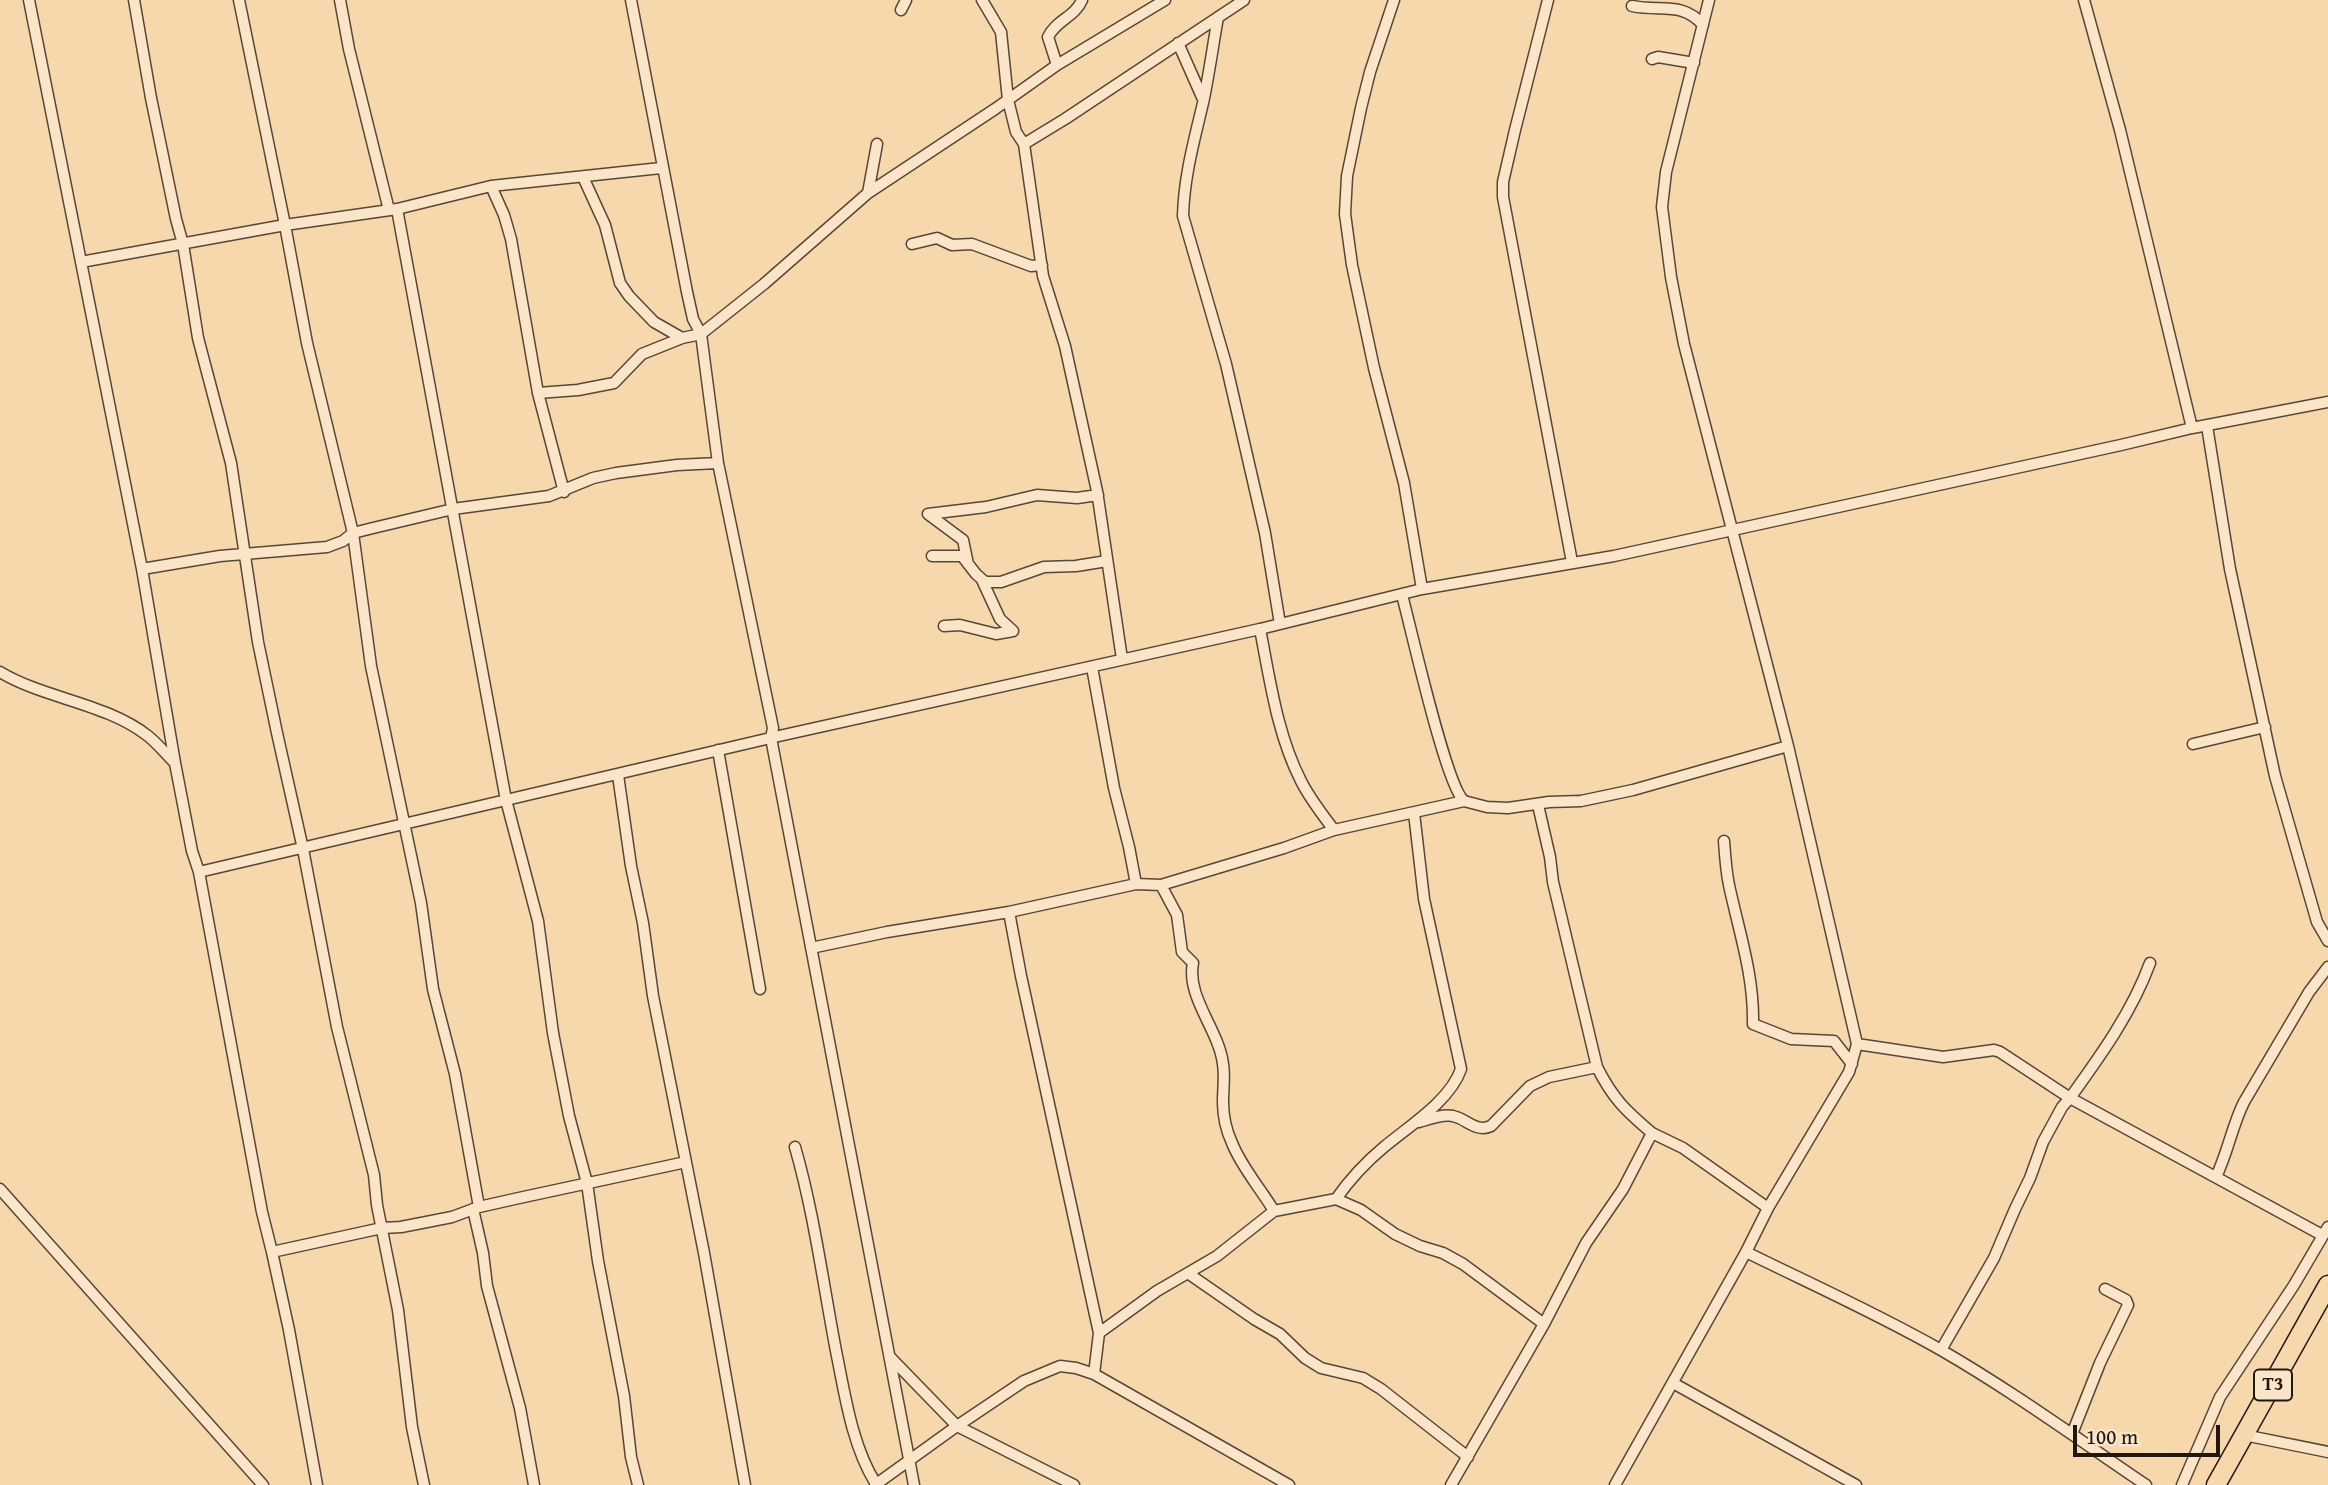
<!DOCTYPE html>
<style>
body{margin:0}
#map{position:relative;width:2328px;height:1485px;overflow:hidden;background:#f7d7ac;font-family:"Gentium Book Plus",serif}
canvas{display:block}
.scale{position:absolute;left:2073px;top:1425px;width:147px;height:32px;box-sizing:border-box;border:4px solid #211710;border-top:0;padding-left:9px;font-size:21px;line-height:24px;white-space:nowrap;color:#211710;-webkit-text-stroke:5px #fae5c9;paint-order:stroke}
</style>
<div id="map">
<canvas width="2328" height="1485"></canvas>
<div class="scale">100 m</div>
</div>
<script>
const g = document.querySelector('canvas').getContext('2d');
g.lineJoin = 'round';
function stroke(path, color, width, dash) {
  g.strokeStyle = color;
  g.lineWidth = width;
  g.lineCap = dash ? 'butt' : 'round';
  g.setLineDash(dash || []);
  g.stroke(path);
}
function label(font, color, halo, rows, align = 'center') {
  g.font = font + ' "Gentium Book Plus",serif';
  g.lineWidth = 7;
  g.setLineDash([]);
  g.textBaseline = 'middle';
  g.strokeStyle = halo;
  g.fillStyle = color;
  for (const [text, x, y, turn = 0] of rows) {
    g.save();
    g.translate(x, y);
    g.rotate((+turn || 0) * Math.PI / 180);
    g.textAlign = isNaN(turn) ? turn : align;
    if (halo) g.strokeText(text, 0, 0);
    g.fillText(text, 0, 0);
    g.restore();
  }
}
const minor = new Path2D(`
 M29 0 142 569
 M134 0 151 98 176 219 183 244 198 338 231 463 258 642 277 733 303 849 337 1027 374 1175 377 1205 398 1310 412 1427 424 1485
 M239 0 285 225 397 209 491 186
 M340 0 349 49 389 210
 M631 0 687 292 693 319 701 334 718 463 773 728 771 738 914 1485
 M982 0 1001 32 1008 100 1016 132 1024 144
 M1394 0 1370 72 1361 108 1347 176 1345 214 1352 265 1374 368 1404 483 1422 589
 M1548 0 1515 130 1503 182V197L1572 562
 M2084 0 2120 130 2192 428
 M1632 6C1661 12 1682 1 1703 25
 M901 10 906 0
 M1218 17C1213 45 1209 75 1203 103 1194 141 1184 177 1183 216L1226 364 1265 533 1280 624
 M1178 43 1202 97
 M1652 59 1658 57 1694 63
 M1057 65 1048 37C1056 20 1075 17 1082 0
 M583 177 605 225 620 283 629 296 654 322 682 338
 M868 193 877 144
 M397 209 506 800 538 921 553 1033 569 1116 587 1183 598 1261 624 1396 631 1457 638 1485
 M912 244 937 238 952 245 972 244 1031 266 1042 265
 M81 262 285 225 307 343 353 533 371 666 421 903 433 989 455 1074 479 1207
 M538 393 578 390 614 383 642 354 682 338 701 334 764 284 868 193 995 109 1057 65 1165 0
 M2207 426 2230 569 2275 776 2317 922 2328 941
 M718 463 677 465 616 473 593 478 549 496 453 509 373 528 353 533 343 541 327 547 220 556 142 569 175 763 192 851 199 872 779 736 1260 629 1422 589 1614 556 2121 445 2192 428 2328 402
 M564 492 538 393 511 239 504 215 491 186 661 168
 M932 556H962L976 574 985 582H1001L1044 567 1076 566 1107 561
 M968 564 963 540 928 514 986 507 1037 495 1077 498 1098 495
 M982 580 1000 619 1013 631
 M1402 595C1411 628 1446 786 1464 801
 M944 626 960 625 996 634 1013 631
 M1260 629C1270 680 1277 734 1301 781 1310 799 1322 814 1334 830
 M1122 659 1097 491 1065 346 1043 276 1024 144 1065 119 1244 0
 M1092 667 1114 788 1129 847 1136 884
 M0 672C45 699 106 703 148 736 158 744 166 754 175 763
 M2193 744 2265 727
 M718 750 760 989
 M618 775 631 866 643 923 653 996 704 1253 745 1485
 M1538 805 1550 857 1553 882 1597 1067C1613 1099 1626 1111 1652 1133
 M1724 841C1725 855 1726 871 1729 885 1739 932 1754 975 1753 1024L1791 1039 1834 1041 1852 1064
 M199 872 262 1212 272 1252 382 1228 401 1227 452 1217 479 1207 519 1198 686 1162
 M1161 885 1177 915 1182 952 1193 963C1186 997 1219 1030 1223 1064 1225 1076 1223 1089 1223 1102 1223 1116 1226 1130 1232 1143 1242 1168 1261 1189 1274 1211
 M1009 912 1136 884 1161 885 1284 848 1334 830 1464 801 1487 807 1508 808 1549 802 1581 801 1633 790 1788 746
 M811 948 887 932 1009 912 1021 976 1099 1333 1094 1374
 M2150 963C2132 1012 2101 1055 2070 1098L2322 1235
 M1857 1044 1943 1057 1994 1050 2000 1052 2070 1098 2062 1107 2043 1142 2030 1178 2015 1209 1994 1258 1941 1350
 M1419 1122C1429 1119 1442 1114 1453 1116 1467 1119 1476 1133 1491 1126L1530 1086 1549 1077 1597 1067
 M795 1147C814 1213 823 1283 836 1351 845 1395 852 1446 876 1484
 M2216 1177C2228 1152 2232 1126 2244 1102L2309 992 2328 967
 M0 1189 263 1485
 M1336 1199C1350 1179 1366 1162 1384 1147 1409 1126 1450 1101 1461 1069L1424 899 1414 813
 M473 1209 483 1253 487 1286 520 1408 534 1485
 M272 1252 289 1330 317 1485
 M1746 1252C1811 1284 1878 1314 1941 1350 2012 1391 2078 1439 2146 1485
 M1189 1274 1254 1319 1280 1334 1305 1358 1321 1368 1363 1378 1381 1389 1468 1457
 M1099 1333 1157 1291 1217 1256 1274 1211 1336 1199 1361 1210 1395 1234 1420 1246 1443 1253 1463 1264 1544 1324
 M890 1357 957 1426 1074 1485
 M1673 1383 1856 1485
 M2072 1434 2100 1363 2128 1305 2126 1300 2105 1289
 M2244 1435 2328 1452
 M875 1485 957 1426 1024 1381 1060 1366 1076 1368 1094 1374 1289 1485
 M1451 1485 1544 1324 1586 1243 1623 1189 1652 1133 1683 1148 1768 1208
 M1615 1485 1746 1252 1768 1208 1849 1072 1857 1044 1788 746 1684 344 1671 277 1662 207 1666 172 1709 0
 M2182 1485 2220 1397 2294 1285 2328 1227`);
const trunk = new Path2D(`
 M2216 1485 2328 1285`);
stroke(minor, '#564737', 13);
stroke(trunk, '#211710', 21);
stroke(minor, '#fae5c9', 10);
stroke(trunk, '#f7d7ac', 18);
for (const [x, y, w] of [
 [2273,1385,38]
]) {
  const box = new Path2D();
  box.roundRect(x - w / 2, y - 15.5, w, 31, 5);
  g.fillStyle = '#fae5c9';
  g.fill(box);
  stroke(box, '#211710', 2);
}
label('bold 19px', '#211710', null, [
 ["T3",2273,1385]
]);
</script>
